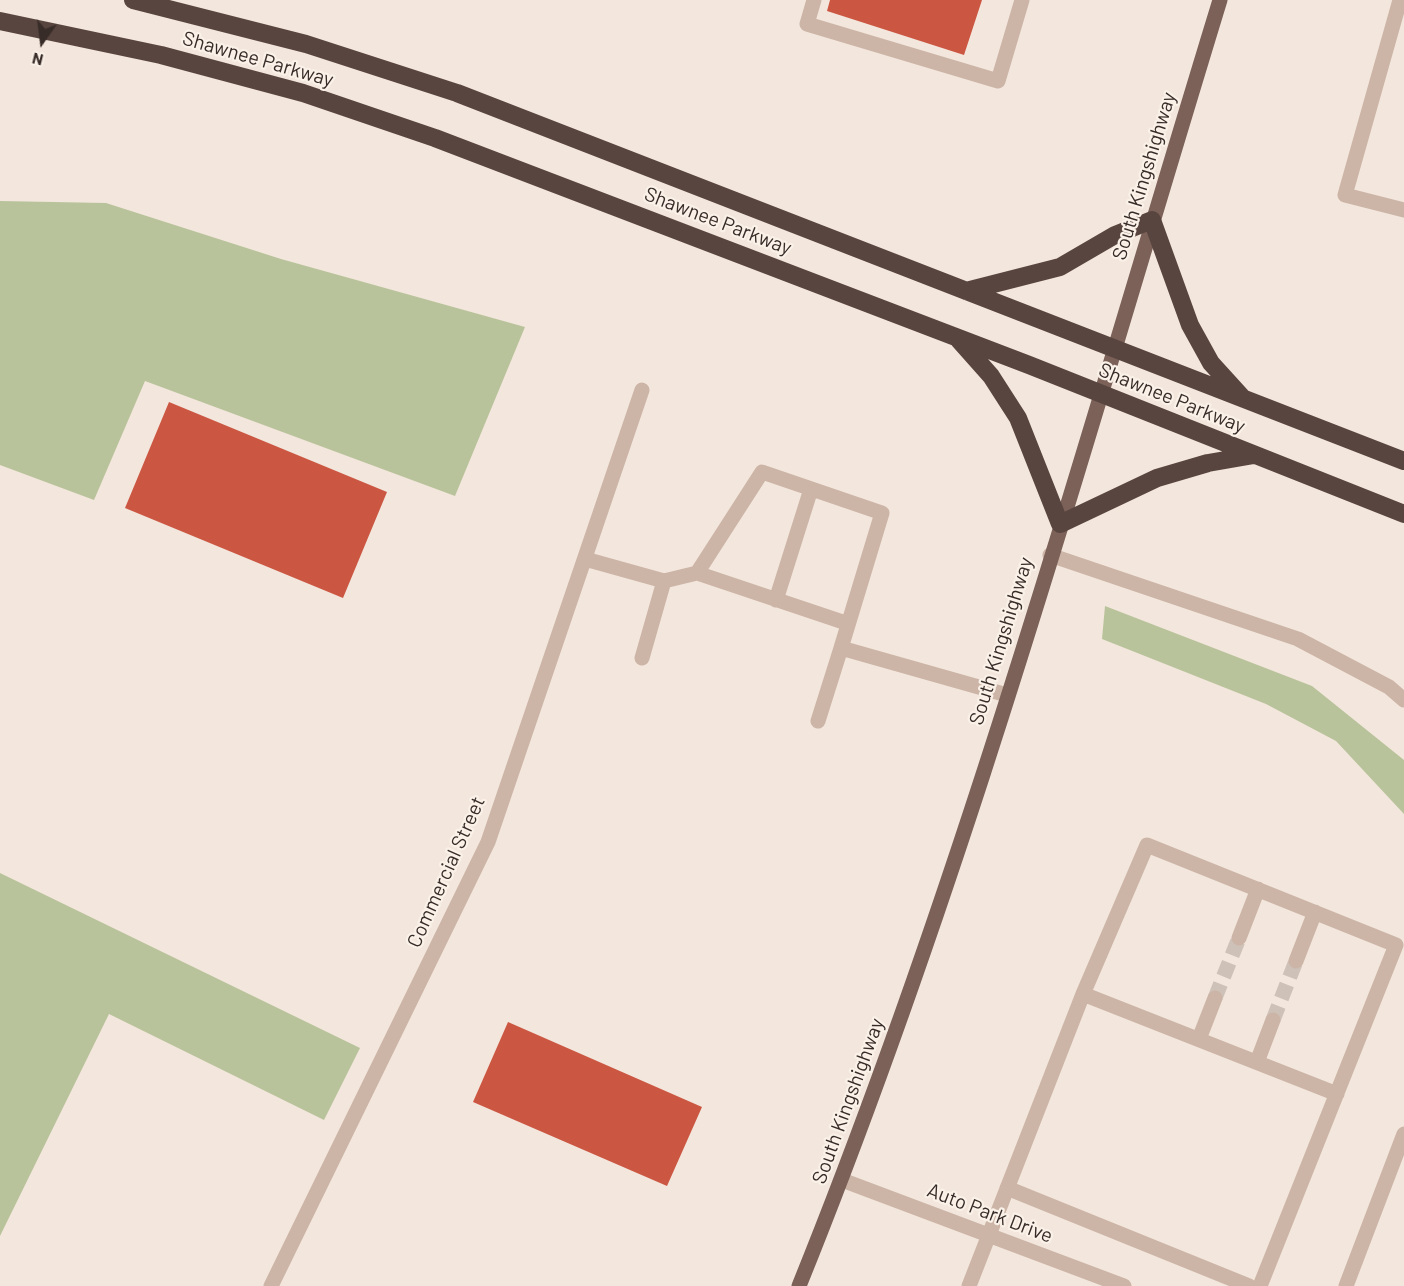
<!DOCTYPE html>
<style>
body{margin:0}
#map{position:relative;width:1404px;height:1286px;overflow:hidden;background:#f3e6dc;font-family:Barlow,sans-serif}
canvas{display:block}
.north{position:absolute;left:12px;top:12px;width:60px;height:60px;-webkit-text-stroke:4px #faf1e8;paint-order:stroke;rotate:194deg;font-size:16px;font-weight:700;line-height:24px;text-align:center;color:#382c28}
.north::after{content:'';display:block;margin:auto;width:21px;height:27px;background:#382c28;clip-path:polygon(50% 0,100% 100%,50% 72%,0 100%)}
</style>
<div id="map">
<canvas width="1404" height="1286"></canvas>
<div class="north">N</div>
</div>
<script>
const g = document.querySelector('canvas').getContext('2d');
g.lineJoin = 'round';
function fillPath(path, color) {
  g.fillStyle = color;
  g.fill(path, 'evenodd');
}
function stroke(path, color, width, dash) {
  g.strokeStyle = color;
  g.lineWidth = width;
  g.lineCap = dash ? 'butt' : 'round';
  g.setLineDash(dash || []);
  g.stroke(path);
}
function label(font, color, halo, rows, align = 'center') {
  g.font = font + ' Barlow,sans-serif';
  g.lineWidth = 4.5;
  g.setLineDash([]);
  g.textBaseline = 'middle';
  g.strokeStyle = halo;
  g.fillStyle = color;
  for (const [text, x, y, turn = 0] of rows) {
    g.save();
    g.translate(x, y);
    g.rotate((+turn || 0) * Math.PI / 180);
    g.textAlign = isNaN(turn) ? turn : align;
    if (halo) g.strokeText(text, 0, 0);
    g.fillText(text, 0, 0);
    g.restore();
  }
}
fillPath(new Path2D(`
 M0 201 106 203 281 259 525 327 455 496 145 381 94 500 0 465Z
 M1105 606 1312 686 1404 760V814L1336 741 1266 704 1102 639Z
 M0 873 360 1048 324 1120 109 1014 0 1236Z`), '#b9c39b');
fillPath(new Path2D(`
 M830 0H982L964 55 827 11Z
 M169 402 387 492 343 598 125 508Z
 M508 1022 702 1107 667 1186 473 1102Z`), '#cb5742');
stroke(new Path2D(`
 M1215 998 1239 938
 M1273 1020 1296 961`), '#cec1b8', 15, [15, 8]);
stroke(new Path2D(`
 M814 0 807 24 998 81 1022 0
 M1400 0 1345 195 1404 210
 M1050 555 1298 639 1389 687 1404 700
 M585 559 664 581 697 573
 M776 600 811 489
 M846 623 697 573 762 472 882 513 841 648 1007 695
 M642 658 664 581
 M818 721 841 648
 M1239 938 1258 889
 M1296 961 1315 912
 M1083 994 1337 1094
 M1199 1039 1215 998
 M1257 1062 1273 1020
 M842 1180 1124 1286
 M1007 1188 1249 1286
 M271 1286 488 842 642 390
 M969 1286 1083 994 1147 845 1396 945 1260 1286
 M1346 1286 1404 1134`), '#ccb5a7', 15);
stroke(new Path2D(`
 M799 1286C968 868 1088 431 1220 0`), '#7b6158', 15);
stroke(new Path2D(`
 M133 0 306 44 457 93 1404 461
 M0 21 161 55 303 93 435 138 1029 365 1404 514
 M966 291 1060 267 1115 235 1152 220 1190 325 1211 363 1241 396
 M959 340 991 376 1018 418 1060 524 1157 478 1208 463 1254 455`), '#59453f', 18);
label('20px', '#382c28', '#faf1e8', [
 ["Shawnee Parkway",258,59,16],
 ["South Kingshighway",1144,176,-73],
 ["Shawnee Parkway",718,221,21],
 ["Shawnee Parkway",1172,398,22],
 ["South Kingshighway",1001,641,-73],
 ["Commercial Street",446,872,-66],
 ["South Kingshighway",848,1101,-70],
 ["Auto Park Drive",990,1213,21]
]);
</script>
